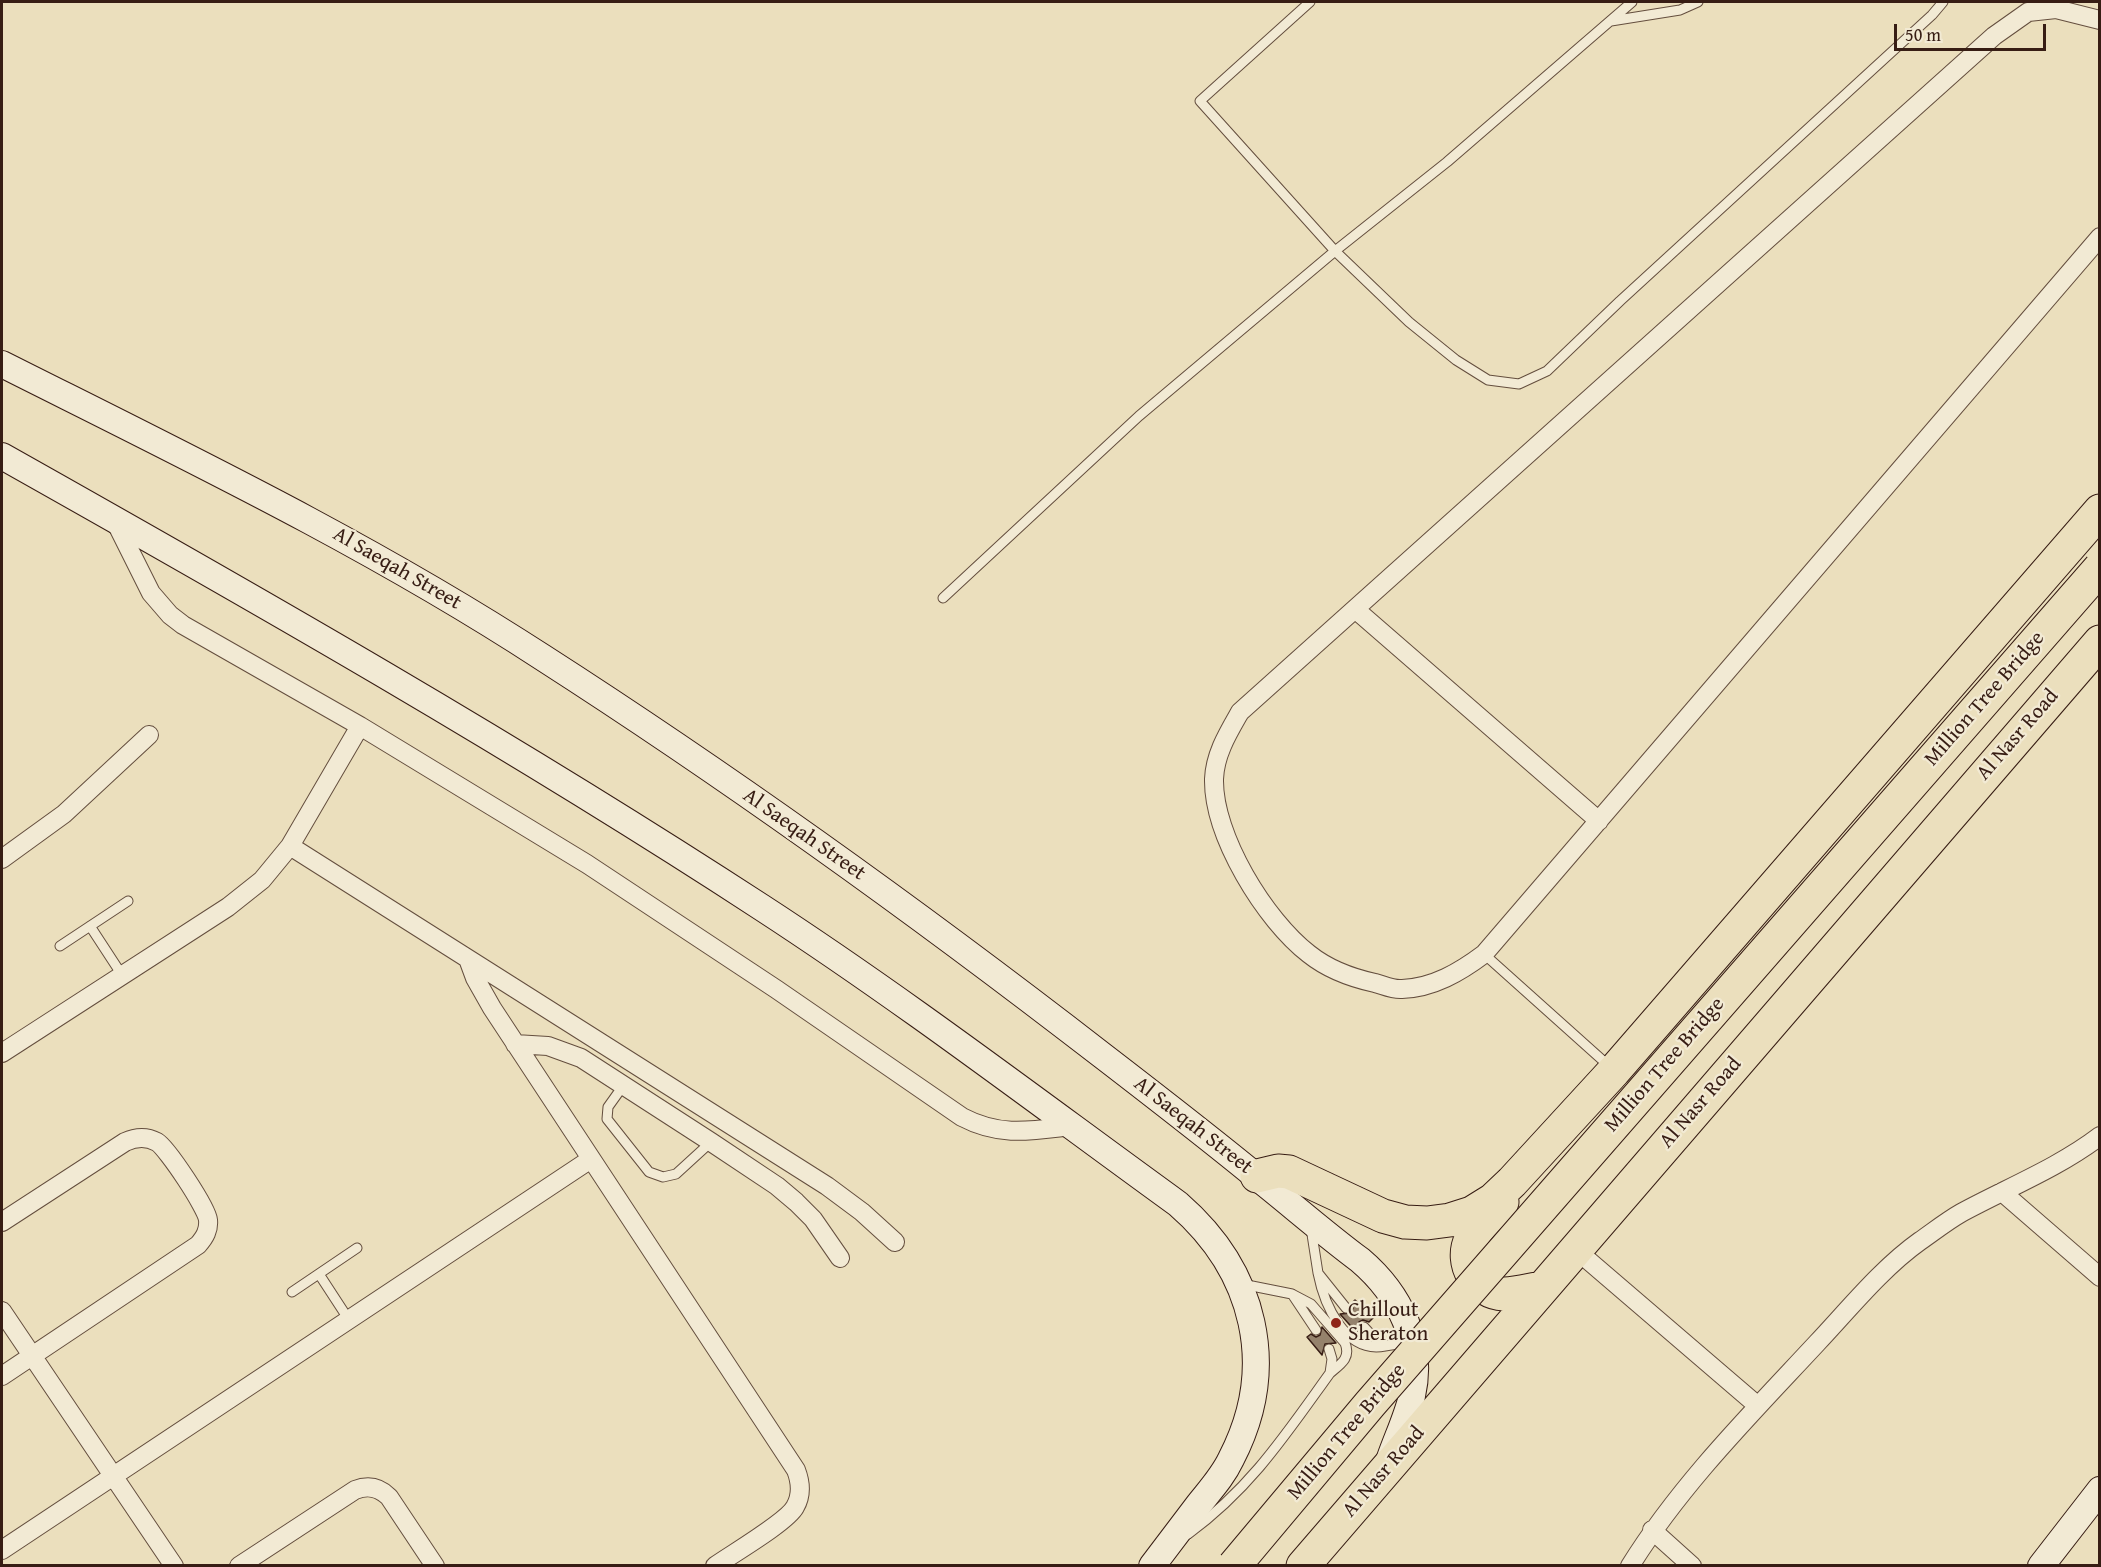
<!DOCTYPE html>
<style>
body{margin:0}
#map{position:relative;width:2101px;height:1567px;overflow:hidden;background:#ebdfbd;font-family:"Gentium Book Plus",serif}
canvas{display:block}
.frame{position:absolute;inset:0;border:3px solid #371d14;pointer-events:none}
.scale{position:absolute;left:1894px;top:24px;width:152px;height:27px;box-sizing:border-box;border:3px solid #371d14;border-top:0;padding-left:8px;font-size:18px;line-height:21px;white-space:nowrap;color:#371d14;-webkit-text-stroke:4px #f2ead4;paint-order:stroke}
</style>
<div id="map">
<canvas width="2101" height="1567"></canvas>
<div class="frame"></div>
<div class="scale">50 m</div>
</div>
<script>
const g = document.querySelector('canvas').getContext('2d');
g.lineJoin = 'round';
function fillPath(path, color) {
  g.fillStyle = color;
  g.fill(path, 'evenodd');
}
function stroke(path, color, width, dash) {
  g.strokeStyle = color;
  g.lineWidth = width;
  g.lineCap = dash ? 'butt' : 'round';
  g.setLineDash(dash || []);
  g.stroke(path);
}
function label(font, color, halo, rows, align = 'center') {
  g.font = font + ' "Gentium Book Plus",serif';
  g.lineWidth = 4.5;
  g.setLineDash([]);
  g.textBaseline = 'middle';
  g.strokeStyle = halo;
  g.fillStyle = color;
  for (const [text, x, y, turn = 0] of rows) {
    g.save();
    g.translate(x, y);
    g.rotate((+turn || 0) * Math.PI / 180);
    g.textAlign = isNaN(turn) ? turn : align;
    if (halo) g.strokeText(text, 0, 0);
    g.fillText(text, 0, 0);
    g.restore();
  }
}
const building = new Path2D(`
 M1355 1300 1373 1318 1369 1322 1363 1320 1359 1322 1357 1333 1340 1314 1351 1313 1353 1308 1351 1304Z
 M1322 1327 1336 1343 1325 1344 1322 1355 1307 1337 1311 1334 1316 1337 1320 1335Z`);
fillPath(building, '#95826c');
stroke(building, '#371d14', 1.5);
const lane = new Path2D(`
 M1310 2 1200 101 1335 251 1409 322 1456 360 1488 380 1519 384 1547 371 1620 301 1932 15 1943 2
 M1611 21 1680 10 1698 2
 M943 598 1139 416 1335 251 1447 162 1632 2
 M90 926 122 975
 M60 946 128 901
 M1484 954 1609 1066
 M623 1086 608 1107 607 1119 649 1172 663 1177 676 1174 711 1142
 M1311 1228 1318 1273 1346 1308
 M1318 1273C1324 1304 1345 1354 1385 1346
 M319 1274 349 1320
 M1242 1284 1292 1294 1316 1330
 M292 1292 357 1248
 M1292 1294 1311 1304 1345 1343C1351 1358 1341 1364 1330 1373
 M1364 1327 1375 1339 1385 1346 1410 1342
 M1188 1534C1251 1488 1286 1434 1330 1373L1332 1359 1329 1349`);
const street = new Path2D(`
 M2100 20 2056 9 2028 12 1994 36 1240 712C1228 733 1215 754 1214 779 1213 836 1265 920 1309 954 1329 970 1352 978 1375 983 1383 985 1393 990 1402 989 1433 988 1460 972 1484 954L2100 237
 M114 519 151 593 170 615 183 625 360 726 587 864 776 989 962 1117C1000 1137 1030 1131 1071 1126
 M1355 609 1599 821
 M290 846 827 1186 862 1212 895 1242
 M2 859 64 814 149 735
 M468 959 475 978 492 1008 796 1470C801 1483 802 1495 795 1507 787 1522 732 1554 715 1566
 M515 1044 548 1046 581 1058 711 1142 777 1186 796 1202 813 1219 840 1258
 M2 1053 228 907 262 880 290 846 360 726
 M2002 1192 2100 1277
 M2 1222 125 1142C136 1137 146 1136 157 1142 167 1148 207 1208 208 1220 209 1230 205 1237 198 1245L2 1376
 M1575 1249 1758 1406
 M2 1311 174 1566
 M1652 1530 1692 1566
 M2 1550 591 1159
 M239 1566 355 1490C368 1485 379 1487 389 1497L435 1566
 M1630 1566C1681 1484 1751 1414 1817 1343 1849 1309 1882 1268 1920 1241 1933 1232 1947 1221 1961 1213 2007 1188 2058 1168 2100 1136`);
const secondary = new Path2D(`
 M2 364C185 456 370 545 542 657 735 781 922 916 1103 1056 1155 1096 1207 1136 1258 1178 1292 1205 1325 1234 1360 1260 1400 1294 1424 1343 1412 1396 1407 1417 1397 1438 1390 1458
 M2 456C258 600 514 746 761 907 904 1000 1040 1104 1178 1204 1255 1271 1279 1367 1231 1459 1223 1476 1211 1489 1199 1504 1184 1524 1168 1545 1152 1566
 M2041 1566 2100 1490`);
const highway = new Path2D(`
 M1257 1176 1278 1171 1289 1172 1383 1216 1405 1222 1427 1223 1450 1220 1472 1213 1493 1200 1512 1182 1614 1071 2100 511
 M1502 1202C1493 1215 1478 1225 1471 1239 1459 1263 1477 1293 1504 1294 1516 1294 1530 1290 1542 1288
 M1303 1566 2100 642`);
stroke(lane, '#644e3e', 11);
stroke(street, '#644e3e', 20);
stroke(secondary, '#371d14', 28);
stroke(highway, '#371d14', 35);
stroke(lane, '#f2ead4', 9);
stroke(street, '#f2ead4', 18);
stroke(secondary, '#f2ead4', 26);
stroke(highway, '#ebdfbd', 33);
const highwayBridge = new Path2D(`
 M1234 1566 1370 1404 2100 568`);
stroke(highwayBridge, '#371d14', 35, []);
stroke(highwayBridge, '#ebdfbd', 33);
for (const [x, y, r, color] of [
 [1336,1323,6,"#8f2418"]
]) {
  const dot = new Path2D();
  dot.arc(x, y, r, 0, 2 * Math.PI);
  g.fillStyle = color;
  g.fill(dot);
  stroke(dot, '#f2ead4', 2);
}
label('21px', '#371d14', '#f2ead4', [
 ["Al Saeqah Street",397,569,30],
 ["Million Tree Bridge",1985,699,-49],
 ["Al Nasr Road",2018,735,-49],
 ["Al Saeqah Street",804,835,35],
 ["Million Tree Bridge",1665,1065,-49],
 ["Al Nasr Road",1701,1103,-49],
 ["Al Saeqah Street",1193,1126,38],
 ["Million Tree Bridge",1347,1432,-50],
 ["Al Nasr Road",1384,1472,-49]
]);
label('21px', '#371d14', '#f2ead4', [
 ["Chillout",1348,1311],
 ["Sheraton",1348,1335]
], 'left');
</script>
